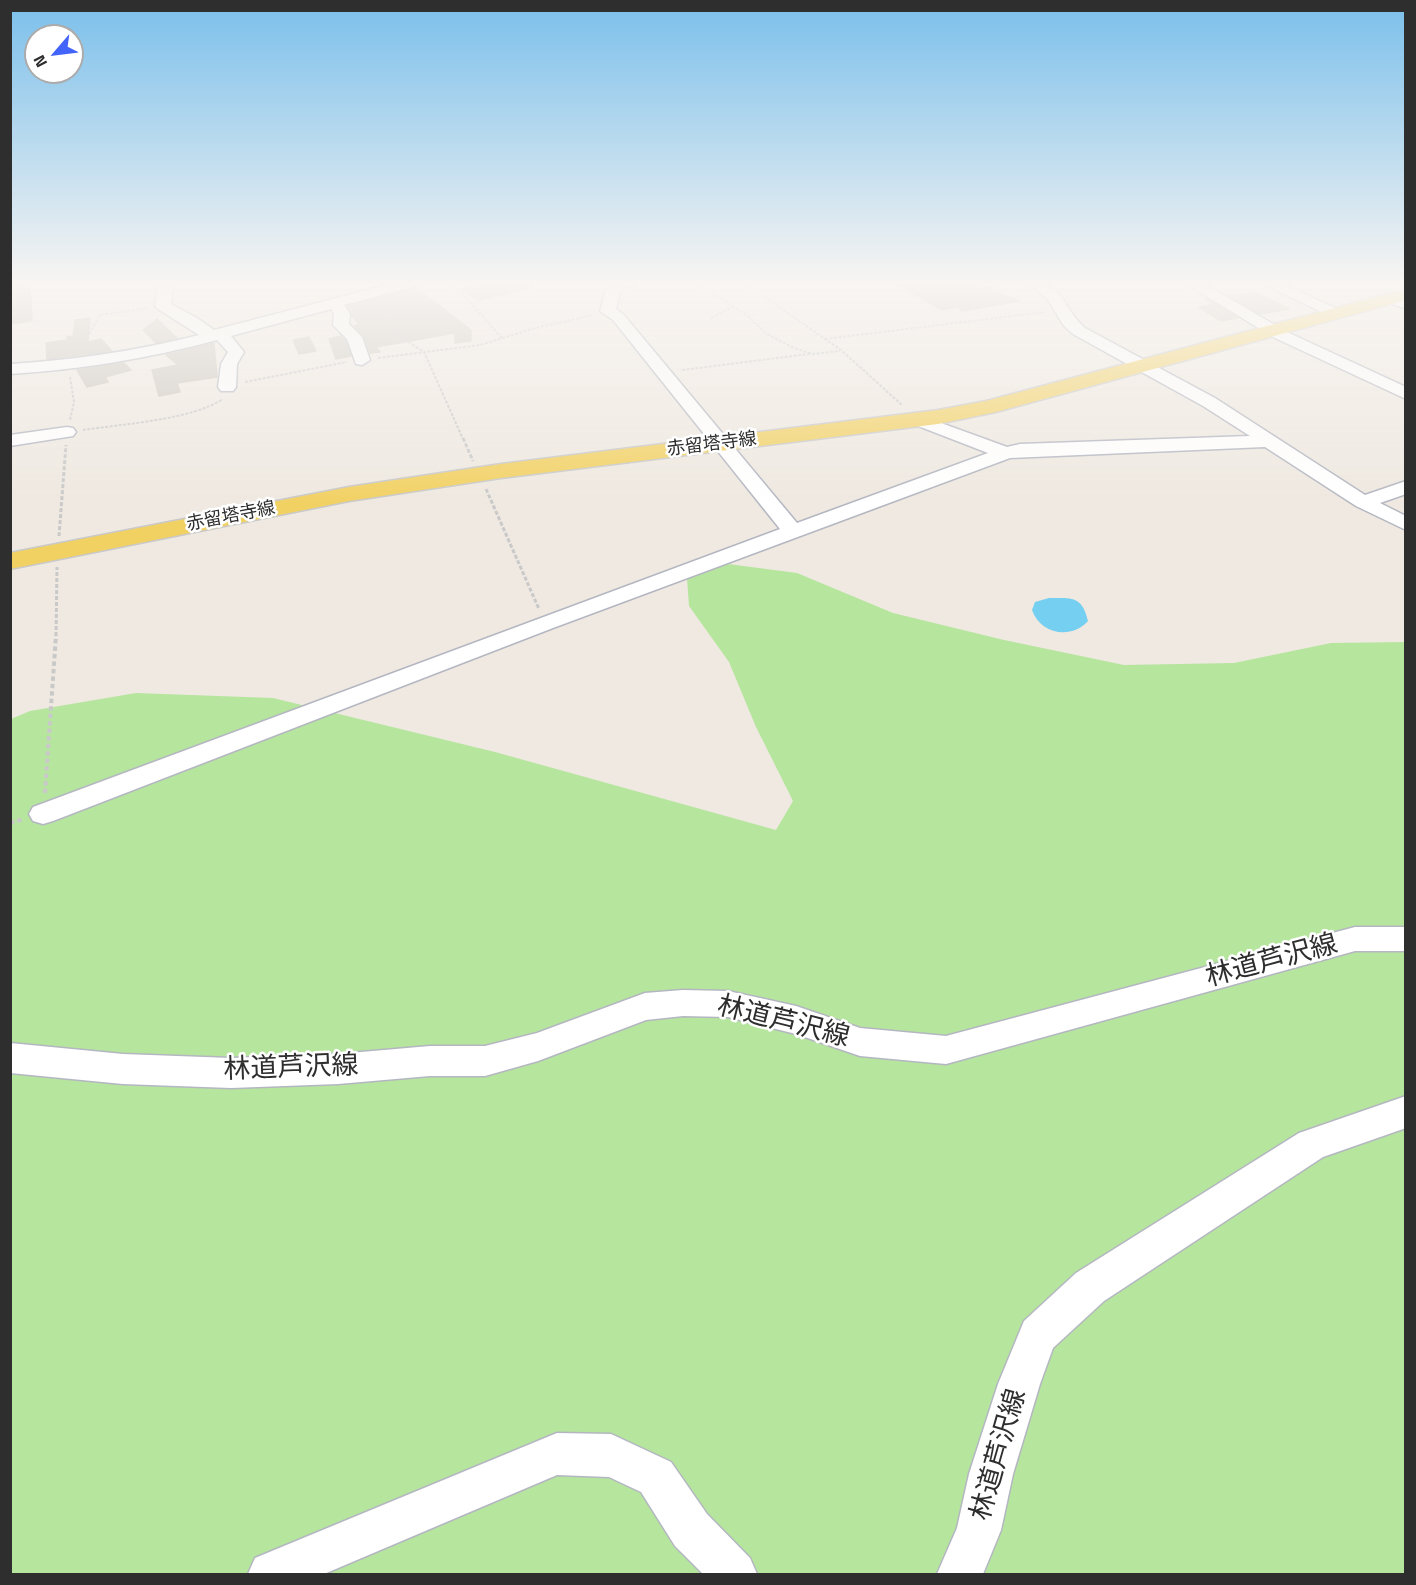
<!DOCTYPE html>
<meta charset="utf-8">
<style>
body{margin:0}
#map{position:relative;width:1416px;height:1585px;overflow:hidden;background:#efe9e1;font-family:"Titillium Web",sans-serif}
canvas{display:block}
.frame{position:absolute;inset:0;border:12px solid #2e2e2e;pointer-events:none}
.north{position:absolute;left:24px;top:24px;width:60px;height:60px;box-sizing:border-box;background:#fff;border:2px solid #ababab;border-radius:50%;rotate:242deg;font-size:16px;font-weight:700;line-height:24px;text-align:center;color:#2e2e2e}
.north::after{content:'';display:block;margin:auto;width:21px;height:27px;background:#4264fb;clip-path:polygon(50% 0,100% 100%,50% 72%,0 100%)}
</style>
<div id="map">
<canvas width="1416" height="1585"></canvas>
<div class="frame"></div>
<div class="north">N</div>
</div>
<script>
const g = document.querySelector('canvas').getContext('2d');
g.lineJoin = 'round';
function fillPath(path, color) {
  g.fillStyle = color;
  g.fill(path, 'evenodd');
}
function stroke(path, color, width, dash) {
  g.strokeStyle = color;
  g.lineWidth = width;
  g.lineCap = dash ? 'butt' : 'round';
  g.setLineDash(dash || []);
  g.stroke(path);
}
function label(font, color, halo, rows, align = 'center') {
  g.font = font + ' "Titillium Web","Noto Sans JP",sans-serif';
  g.lineWidth = 5;
  g.setLineDash([]);
  g.textBaseline = 'middle';
  g.strokeStyle = halo;
  g.fillStyle = color;
  for (const [text, x, y, turn = 0] of rows) {
    g.save();
    g.translate(x, y);
    g.rotate((+turn || 0) * Math.PI / 180);
    g.textAlign = isNaN(turn) ? turn : align;
    if (halo) g.strokeText(text, 0, 0);
    g.fillText(text, 0, 0);
    g.restore();
  }
}
fillPath(new Path2D(`
 M728 564 797 573 893 613 1004 640 1124 665 1234 663 1331 643 1405 642V1574H11V719L30 711 136 693 273 698 495 752 776 830 793 801 756 727 729 662 689 606 687 578Z`), '#b6e59e');
fillPath(new Path2D(`
 M1049 598C1073 598 1082 596 1088 621 1071 640 1040 634 1032 610L1035 602Z`), '#75cff0');
const building = new Path2D(`
 M10 282H30L32 321 11 324Z
 M488 282H528L529 288 479 300 462 289Z
 M894 282H972L1019 301 962 311 958 307 942 310Z
 M416 288 471 330V341L455 343V333L376 347 380 352 370 353 364 336 354 326 359 324 352 316 348 306Z
 M1255 292 1289 309 1260 314 1229 296Z
 M1205 299H1207L1238 318 1221 321 1199 307 1214 304Z
 M90 318 88 342 101 339 112 351 47 359 46 343 67 340V337L73 336 75 320Z
 M157 319 177 338 156 343 143 330Z
 M341 336 345 340 351 356 336 359 329 339Z
 M309 337 316 351 299 354 293 340Z
 M214 343 217 377 177 383 180 392 159 396 152 370 178 365 166 355Z
 M124 363 131 370 105 377 108 382 87 387 77 370Z`);
fillPath(building, '#cbc7bf');
stroke(building, '#cbc5ba', 1.5);
const minor = new Path2D(`
 M159 282H173L171 304 197 318 214 330 398 282H422L420 285 344 305 350 314 349 324 362 337 370 360 362 365 356 364 347 339 333 325 334 314 331 309 231 336 244 352 237 364 236 387 233 391H221L218 387 221 364 228 352 217 340C145 359 85 369 10 374V364C75 360 136 351 199 335L158 309 155 306Z
 M618 282H638L620 292 616 309 623 314 797 523 988 453 913 424 910 420 913 416 919 415 1007 447 1020 444 1250 436 1203 406 1073 334 1064 326 1048 300 1028 282C1065 282 1061 307 1085 328L1215 398 1365 495 1406 481V494L1380 503 1406 516V530L1356 506 1265 447 1010 458 553 628 53 821 43 824 33 821 29 814 33 807 780 529 613 320 600 311 606 290Z
 M1183 282H1201L1287 332 1406 387V399L1275 338Z
 M1259 282H1278L1340 310 1343 313 1335 318 1330 316Z
 M1390 293 1406 299V309L1385 301 1382 298Z
 M67 427 73 428 76 432 73 436 10 446V435Z
 M1355 927H1406V951H1355L946 1064 860 1056 796 1034 728 1017 683 1016 646 1020 538 1061 485 1076H430L338 1084 231 1088 123 1084 10 1073V1043L123 1054 231 1058 338 1054 430 1046H485L537 1033 645 993 683 990 728 991 796 1006 860 1028 946 1036Z
 M1406 1096V1128L1323 1157 1104 1301 1053 1348 1040 1384 1013 1474 1001 1530 983 1574H937L957 1528 969 1474 998 1384 1024 1321 1076 1273 1299 1133Z
 M557 1433 611 1434 671 1462 707 1514 750 1558 757 1574H703L675 1546 641 1492 609 1477 557 1475 324 1574H248L255 1558Z`);
const major = new Path2D(`
 M1406 289V300L996 412 938 424 501 478 349 501 10 569V553L349 487 501 464 938 410 986 401Z`);
stroke(minor, '#b4b7c1', 3);
stroke(major, '#c9c9c9', 3);
stroke(new Path2D(`
 M446 282 461 292 502 338
 M689 282 724 300 748 316 765 333 792 347 812 354 840 351
 M743 282 841 350 902 405
 M939 282 965 296
 M949 302 1007 282
 M376 305 402 338 424 352 463 439
 M711 318 733 307
 M825 339 1045 312
 M86 347 88 336 100 315 148 308
 M378 358 480 345 535 328 594 315
 M682 370 809 354
 M70 377 74 402 70 420
 M245 382 347 362
 M83 430C122 424 191 420 223 399`), '#c9c9c9', 2, [3, 1.5]);
stroke(new Path2D(`
 M463 438 473 461
 M486 489 539 609
 M59 536 66 445
 M56 636 57 567`), '#c9c9c9', 3, [4, 2]);
stroke(new Path2D(`
 M45 793 56 635
 M10 823 24 819`), '#c9c9c9', 4, [4.5, 3]);
fillPath(minor, '#fff');
fillPath(major, '#f2d163');
const sky = g.createLinearGradient(0, 0, 0, 504);
sky.addColorStop(0, '#7abfeb');
sky.addColorStop(0.56, '#f8f5f2');
sky.addColorStop(1, '#f8f5f200');
g.fillStyle = sky;
g.fillRect(0, 0, 1416, 504);
label('18px', '#2e2e2e', '#fff', [
 ["赤留塔寺線",712,445,-7],
 ["赤留塔寺線",231,517,-11]
]);
label('27px', '#2e2e2e', '#fff', [
 ["林道芦沢線",1272,962,-15],
 ["林道芦沢線",783,1023,14],
 ["林道芦沢線",291,1069,-2],
 ["林道芦沢線",1000,1455,-74]
]);
</script>
